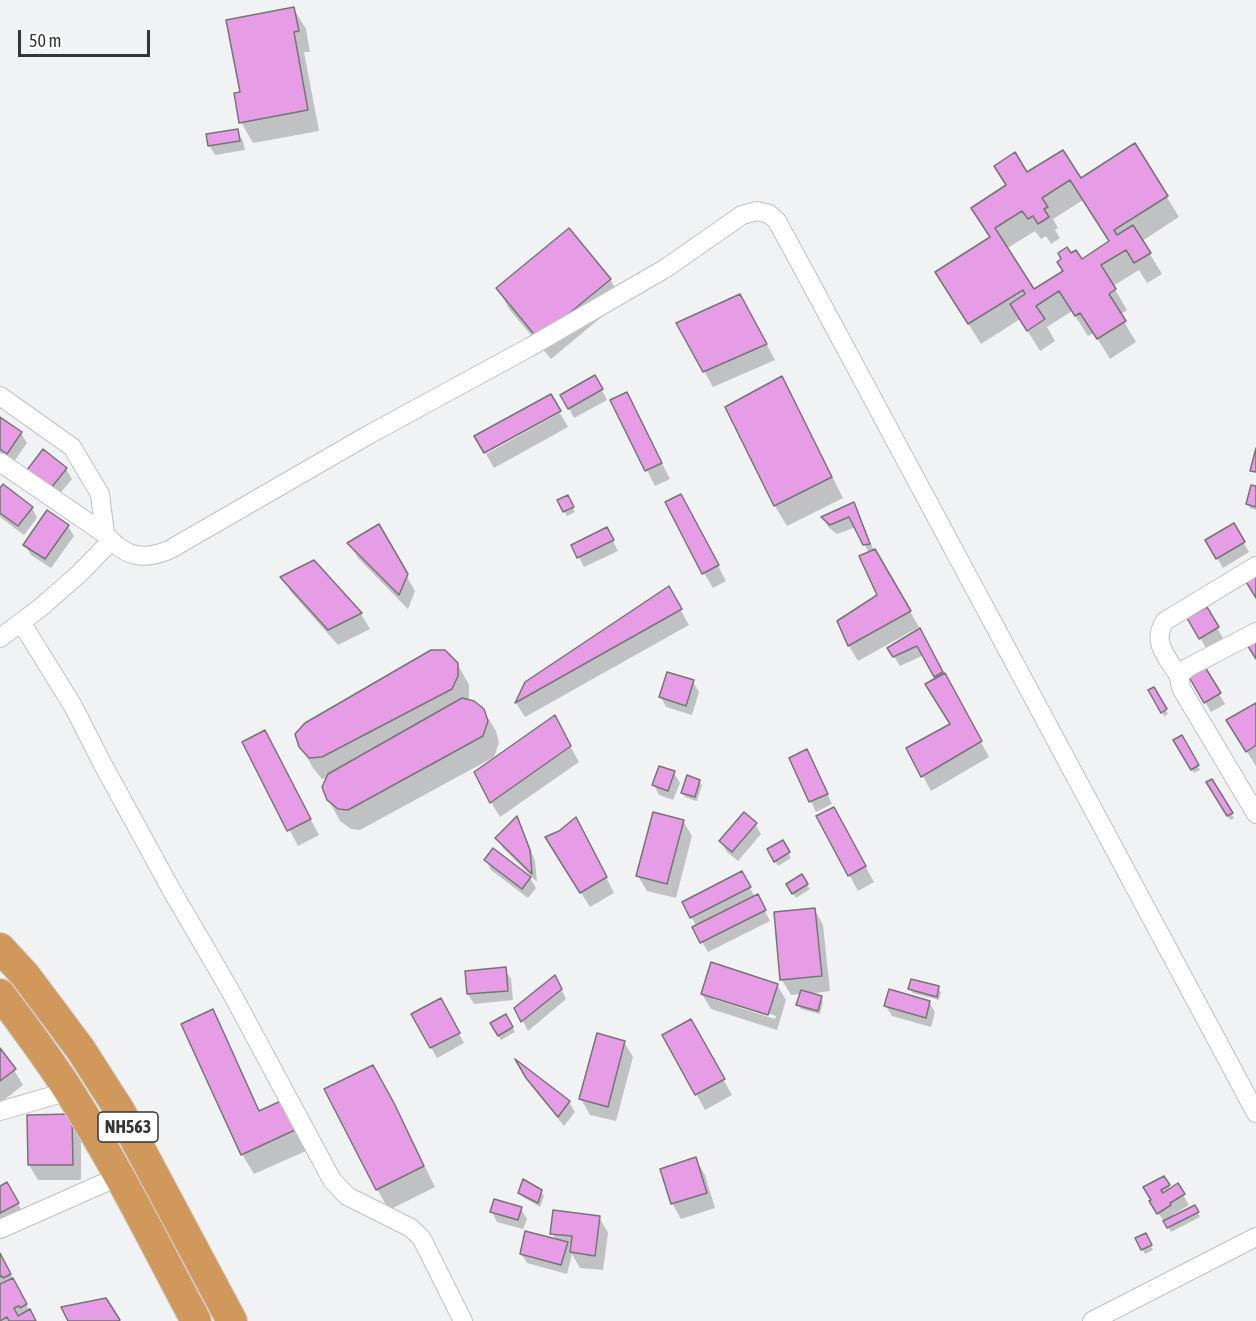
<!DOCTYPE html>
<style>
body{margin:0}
#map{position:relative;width:1256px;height:1321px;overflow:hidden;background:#f1f2f4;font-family:"Asap Condensed",sans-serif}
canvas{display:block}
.scale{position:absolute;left:18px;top:30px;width:132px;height:27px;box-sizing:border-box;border:3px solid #343535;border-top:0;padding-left:8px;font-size:18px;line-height:21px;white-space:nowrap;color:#343535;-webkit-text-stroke:4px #fff;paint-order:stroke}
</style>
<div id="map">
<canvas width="1256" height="1321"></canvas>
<div class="scale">50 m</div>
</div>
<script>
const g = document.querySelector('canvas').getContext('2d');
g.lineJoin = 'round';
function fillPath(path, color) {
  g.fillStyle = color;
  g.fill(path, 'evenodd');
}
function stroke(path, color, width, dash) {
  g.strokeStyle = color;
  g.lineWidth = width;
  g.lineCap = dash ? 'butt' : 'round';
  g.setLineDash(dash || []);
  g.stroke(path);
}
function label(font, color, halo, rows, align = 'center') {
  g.font = font + ' "Asap Condensed",sans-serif';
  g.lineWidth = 4.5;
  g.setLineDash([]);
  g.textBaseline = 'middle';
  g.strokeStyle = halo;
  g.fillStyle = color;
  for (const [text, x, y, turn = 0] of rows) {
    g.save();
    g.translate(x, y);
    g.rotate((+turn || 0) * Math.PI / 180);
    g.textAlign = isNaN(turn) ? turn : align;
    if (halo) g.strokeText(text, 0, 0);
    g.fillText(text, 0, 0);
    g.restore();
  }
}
fillPath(new Path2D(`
 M294 9 306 29 310 52H304L319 131 253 143 241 122 242 93Z
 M237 131 243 141 245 150 215 155 209 145Z
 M1135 145 1179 217 1142 241 1162 274 1147 283 1139 270 1113 286 1127 310 1120 315 1136 342 1110 359 1094 333 1088 336 1072 311 1047 327 1055 341 1040 351 1020 319 981 344 949 293 991 238 973 208 1027 174 1080 180ZM1083 200 1110 242 1081 261 1071 255 1064 271 1033 291 1006 249 1035 231 1041 239 1046 236 1051 244 1060 238 1055 230 1058 228 1053 219Z
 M610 279 622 300 551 359 509 309 498 288Z
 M749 311 775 360 713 387 678 324Z
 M595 377 607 400 574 418 562 395Z
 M782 378 793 399 843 498 787 526 775 506 727 408Z
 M627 394 670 479 655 486 612 400Z
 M560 413 568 427 494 468 486 454Z
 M0 419 21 433 27 443 13 463 0 454Z
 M66 469 72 479 57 497 35 480Z
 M1256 488V510L1250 508 1248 504Z
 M0 490 32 508 37 518 24 535 0 517Z
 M567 497 575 512 567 516 559 501Z
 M689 511 726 581 713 588 704 573Z
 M859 514 874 551H875L919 627 858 661 849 646 839 622 879 595 869 553 856 527 837 534 828 527 823 518Z
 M1233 525 1249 552 1223 568 1207 541Z
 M68 526 74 536 51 568 31 555 25 545Z
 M378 526 415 591 408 609 358 558 349 543Z
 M612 539 618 551 584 567 573 545Z
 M314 562 361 614 370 629 338 645 291 592 282 577Z
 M668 588 689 625 525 717 516 703 526 683Z
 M1206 609 1223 638 1206 648 1189 619Z
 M926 640 989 757 931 791 923 776 952 725 937 679 924 655 900 666 889 648Z
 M457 663 469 685V698L467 701 483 710 496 731 499 743 494 757 360 830 351 829 340 821 328 799V778L322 779 313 768 301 746Z
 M1205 670 1225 704 1211 712 1191 678Z
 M693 682 699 692 692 715 666 707 661 697Z
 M1154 689 1168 714 1164 716 1150 691Z
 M1256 704V766L1237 736Z
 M563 733 579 762 500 817 491 802Z
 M1181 737 1200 770 1194 773 1175 740Z
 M244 743 273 748 319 835 298 846Z
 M791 759 812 761 832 804 816 812Z
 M674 773 680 783 673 800 659 795 654 785Z
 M699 781 702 785 697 801 685 797 683 793Z
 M1211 781 1234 818 1230 820 1208 783Z
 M818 817 842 824 874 882 858 891Z
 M683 821 692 836 676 898 647 891 638 876Z
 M755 824 761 834 738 861 727 852 721 842Z
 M522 828 535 861 537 882 503 848 497 838Z
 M584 834 614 893 590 907 556 853Z
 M782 842 791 858 778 866 769 850Z
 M486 860 530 878 536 888 528 898 491 870Z
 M801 876 810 889 796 898 788 884Z
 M747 883 755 897 757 896 770 921 708 952 694 928 697 927 691 917Z
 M815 910 823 925 830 991 809 994 821 997 823 1002 820 1014 801 1009 798 1004 801 994 791 995 782 980 775 914Z
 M505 969 511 979 513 1000 474 1004 468 994Z
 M777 985 786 1000 777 1030 711 1009 702 994ZM713 996 776 1016 775 1019 713 999Z
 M560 986 566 999 528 1031 516 1008Z
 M938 988 941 992 939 1000 913 993 910 989Z
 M440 1000 464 1043 437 1058 413 1015Z
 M929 1002 935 1012 931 1027 892 1016 886 1006Z
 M212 1011 224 1032 260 1112 283 1102 308 1150 254 1174 242 1154Z
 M506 1016 515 1032 501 1040 492 1024Z
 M691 1021 732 1095 705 1110 664 1035Z
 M624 1042 633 1057 616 1121 590 1115 581 1099Z
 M0 1051 14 1070 23 1085 0 1103Z
 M520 1064 569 1102 575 1112 564 1126 533 1088Z
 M384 1087 405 1126 435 1187 389 1210 377 1189Z
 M72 1116 81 1131V1180H38L29 1165Z
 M696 1159 705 1175 715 1208 681 1219 672 1203Z
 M1163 1178 1171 1190 1177 1185 1189 1205 1174 1214 1175 1217 1195 1207 1200 1217 1171 1232 1151 1202Z
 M7 1184 23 1213 0 1226V1188Z
 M541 1191 544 1196 540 1207 523 1197 520 1193Z
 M521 1209 527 1219 523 1229 497 1222 492 1212Z
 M599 1217 608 1233 603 1270 580 1268 572 1254 567 1274 527 1263 521 1253 556 1241 552 1233Z
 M1145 1235 1153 1250 1145 1254 1137 1239Z
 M0 1256 10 1273 35 1321H0Z`), '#0003');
const building = new Path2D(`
 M294 7 299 31 294 32 308 110 239 123 234 93 240 92 226 20Z
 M238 129 240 141 208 146 206 134Z
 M1135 143 1168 196 1114 230 1117 235 1133 225 1151 253 1134 263 1126 250 1101 265 1116 289 1109 294 1126 321 1097 339 1080 313 1075 316 1059 291 1036 306 1045 319 1027 331 1010 304 1025 294 1023 290 968 324 935 272 990 237 971 208 1006 185 994 166 1015 152 1027 172 1063 150 1081 178ZM1070 180 1109 241 1082 259 1076 250 1071 253 1067 247 1058 253 1061 259 1057 262 1063 271 1034 289 995 228 1022 211 1028 219 1033 216 1038 224 1049 217 1044 209 1048 207 1042 198Z
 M569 228 611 279 538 339 496 288Z
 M740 294 767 344 703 372 676 323Z
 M595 375 603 389 568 409 560 395Z
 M782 376 832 477 774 506 725 407Z
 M627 392 662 463 645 471 610 400Z
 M551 394 561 411 484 453 474 436Z
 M0 417 22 432 7 454 0 449Z
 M1256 448V472L1250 471Z
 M43 449 67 468 51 488 27 470Z
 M3 484 33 507 18 526 0 513V488Z
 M1251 485 1256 486V507L1246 504Z
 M681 494 719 565 702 574 665 502Z
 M568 495 574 507 563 512 557 500Z
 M854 502 870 544 863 545 849 517 830 525 821 517Z
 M47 510 69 525 45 559 23 545Z
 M1234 523 1245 542 1216 559 1205 540Z
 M379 524 408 574 399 595 347 543Z
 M607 527 614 540 577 558 571 545Z
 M875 549 911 611 848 646 837 621 877 595 859 556Z
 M314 560 362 613 328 630 280 577Z
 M1256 574V598L1245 580Z
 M669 586 682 609 515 703 525 682Z
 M1207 607 1219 627 1199 639 1187 618Z
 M920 628 943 672 934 677 917 646 893 657 887 648Z
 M1256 638V659L1246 643Z
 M431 650H445L458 663V676L452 689 322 757 309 758 299 747 295 734 305 723Z
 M1205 667 1221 693 1204 703 1189 677Z
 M667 672 694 680 686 706 659 697Z
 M945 673 982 741 921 777 906 748 950 724 925 684Z
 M1154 687 1167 709 1161 713 1148 690Z
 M462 698 474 701 484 709 488 721 483 736 348 810 338 809 327 800 322 787 328 774Z
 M1256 703V745L1246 752 1226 720Z
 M555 715 571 746 490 803 474 772Z
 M265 730 311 819 287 831 242 742Z
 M1182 735 1199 765 1191 770 1173 740Z
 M807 749 828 794 809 802 789 758Z
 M659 766 675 771 668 791 652 785Z
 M687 775 700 780 695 797 681 793Z
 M1212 779 1233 813 1227 816 1206 782Z
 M834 807 866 866 848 876 816 816Z
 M653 812 684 820 667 884 636 876Z
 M744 812 757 823 732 852 719 841Z
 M517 816 530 850 532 874 495 838Z
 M576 817 607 877 580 893 545 837 559 831Z
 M783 840 790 852 774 862 767 849Z
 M493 848 531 877 522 889 484 860Z
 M742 871 751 887 690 918 682 902Z
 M802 874 808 884 792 894 786 884Z
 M758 894 766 910 700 943 692 927Z
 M815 908 822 976 780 980 774 912Z
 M711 962 778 984 768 1015 701 994Z
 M506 967 508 991 467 994 465 971Z
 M555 975 562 989 521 1022 514 1008Z
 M911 979 939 986 937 997 908 989Z
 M889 989 930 1001 926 1018 884 1006Z
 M801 990 822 996 818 1011 796 1005Z
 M441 998 460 1033 430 1048 411 1014Z
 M213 1009 259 1111 283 1100 297 1129 241 1155 181 1024Z
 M506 1014 513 1027 498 1036 490 1023Z
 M691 1019 725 1079 695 1095 662 1035Z
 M597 1033 625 1041 608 1107 579 1099Z
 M0 1048 16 1069 0 1081Z
 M515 1059 570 1101 558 1117 526 1078Z
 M373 1065 394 1103 424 1166 376 1190 324 1089Z
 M72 1114 73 1165H28L27 1115Z
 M696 1157 707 1193 671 1204 660 1169Z
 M1164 1176 1170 1185 1161 1190 1163 1193 1178 1183 1185 1194 1170 1203 1171 1205 1157 1214 1149 1201 1151 1200 1143 1187Z
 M523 1179 542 1190 538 1203 518 1193Z
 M7 1182 19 1203 0 1213V1186Z
 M494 1199 522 1207 518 1220 490 1212Z
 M1195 1205 1199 1212 1167 1228 1163 1221Z
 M553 1210 600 1216 595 1256 570 1252 572 1236 550 1234Z
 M525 1231 568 1242 561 1265 520 1254Z
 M1146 1233 1152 1245 1141 1250 1135 1238Z
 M0 1253 11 1274 3 1278 2 1276 0 1277Z
 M13 1278 27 1304 20 1308 19 1306 14 1308 18 1316 30 1309 36 1321H9L7 1317 0 1321V1284Z
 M106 1298 120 1320 118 1321H68L61 1307Z`);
fillPath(building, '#e69de5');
stroke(building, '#767476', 1.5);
const minor = new Path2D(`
 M0 396 72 447 100 494 105 534
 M0 462 105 534C125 557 142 561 169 550L370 434 530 347 666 268 742 215 757 211 769 214 777 221 802 267 1256 1113
 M21 622 73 706 102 763 172 891 231 992 332 1180 347 1196 411 1228 422 1239 463 1321
 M1256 632 1187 668 1179 676 1181 688 1256 814
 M0 638 40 608 80 573 111 541
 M1179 676C1167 657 1151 642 1165 621L1256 566
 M0 1111 69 1091
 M0 1229 120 1176
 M1092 1321 1256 1237`);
const trunk = new Path2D(`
 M0 948 25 975 55 1015 81 1050 120 1111 232 1321
 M0 994C24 1026 48 1058 69 1091 116 1165 155 1244 196 1321`);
stroke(minor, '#c0c1c2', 20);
stroke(trunk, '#cecfcf', 32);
stroke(minor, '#fff', 18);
stroke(trunk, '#d0985b', 30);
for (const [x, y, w] of [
 [128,1127,60]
]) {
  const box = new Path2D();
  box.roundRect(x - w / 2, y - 15, w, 30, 4.5);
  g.fillStyle = '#fff';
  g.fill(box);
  stroke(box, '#343535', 1.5);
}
label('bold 18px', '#343535', null, [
 ["NH563",128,1127]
]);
</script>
